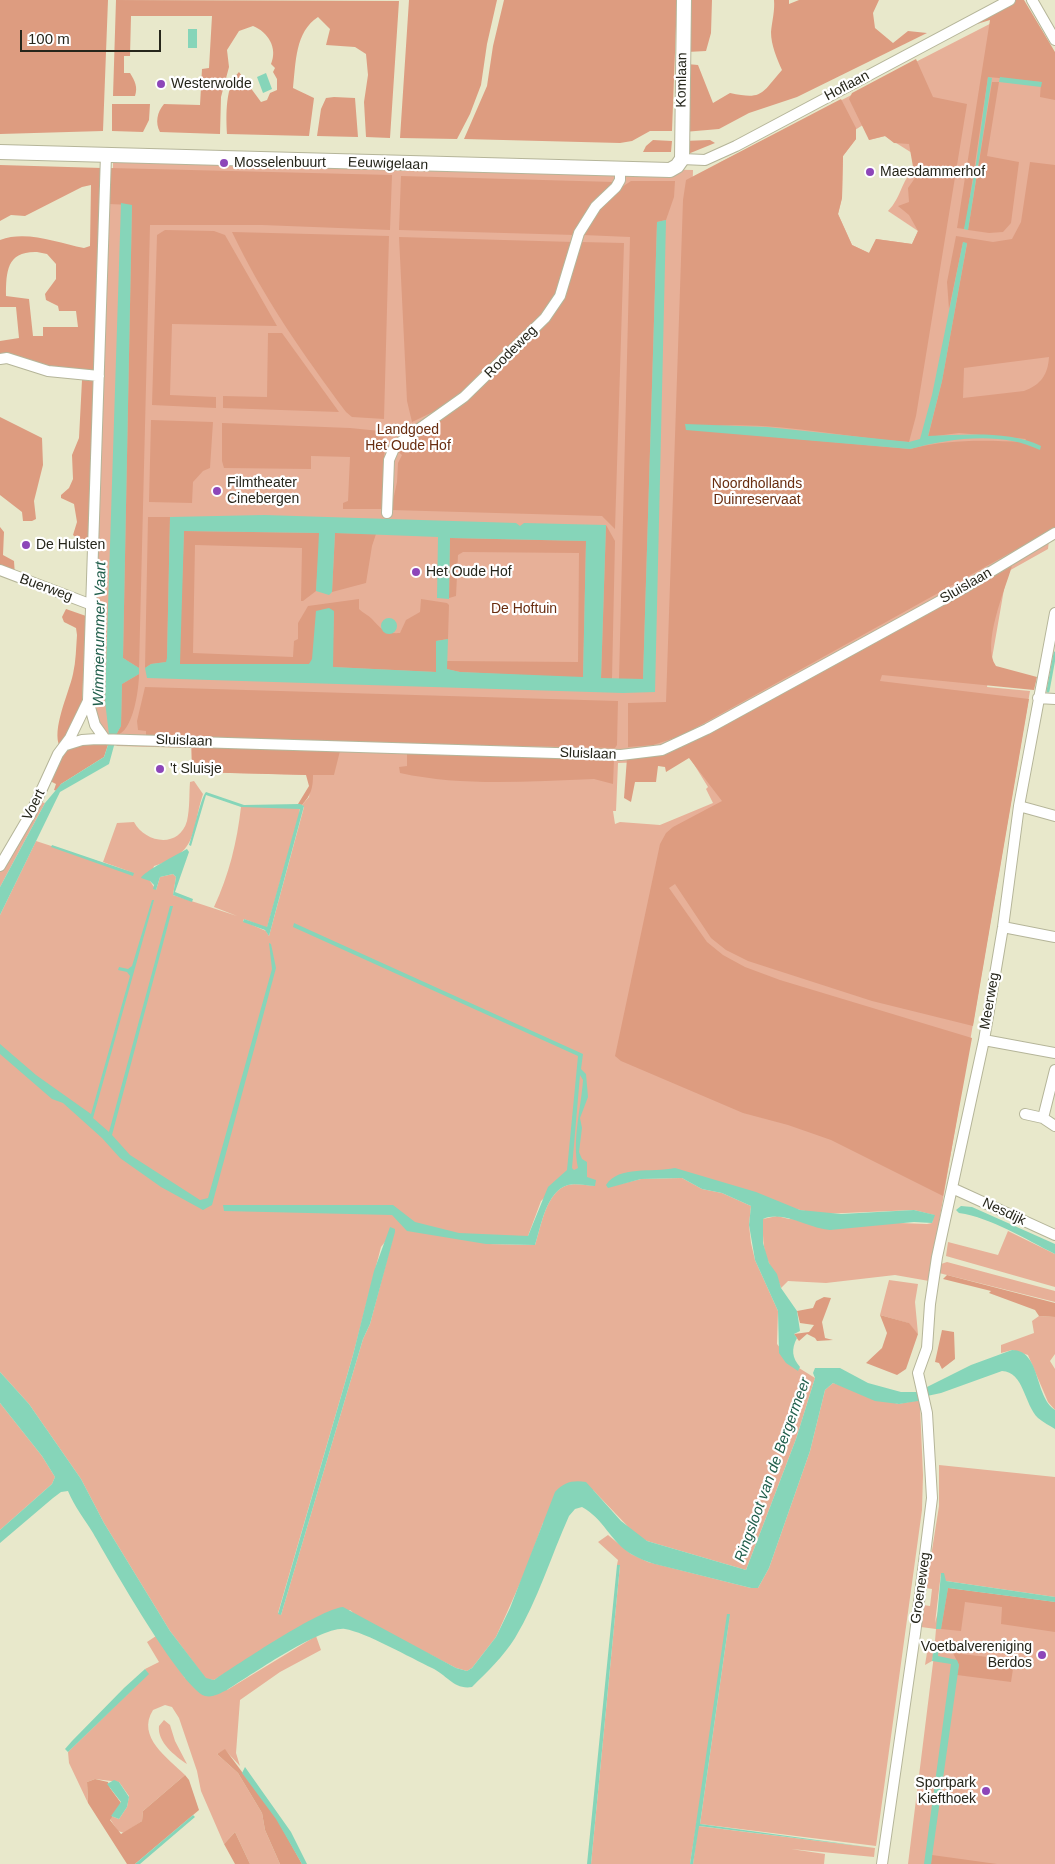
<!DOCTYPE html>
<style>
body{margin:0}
#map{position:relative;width:1055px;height:1864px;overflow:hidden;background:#e8e8cb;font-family:Arial,sans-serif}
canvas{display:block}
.scale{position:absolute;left:20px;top:30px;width:141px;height:22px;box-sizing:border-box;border:2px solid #26261b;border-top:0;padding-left:6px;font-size:15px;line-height:18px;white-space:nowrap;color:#26261b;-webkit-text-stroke:4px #fff;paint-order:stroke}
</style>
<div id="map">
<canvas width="1055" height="1864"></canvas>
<div class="scale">100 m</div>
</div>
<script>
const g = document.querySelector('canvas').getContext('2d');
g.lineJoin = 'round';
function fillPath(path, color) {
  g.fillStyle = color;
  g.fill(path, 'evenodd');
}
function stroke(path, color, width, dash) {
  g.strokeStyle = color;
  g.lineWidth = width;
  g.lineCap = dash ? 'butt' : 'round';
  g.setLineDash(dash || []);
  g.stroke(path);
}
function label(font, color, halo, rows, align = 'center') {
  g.font = font + ' Arial,sans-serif';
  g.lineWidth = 4.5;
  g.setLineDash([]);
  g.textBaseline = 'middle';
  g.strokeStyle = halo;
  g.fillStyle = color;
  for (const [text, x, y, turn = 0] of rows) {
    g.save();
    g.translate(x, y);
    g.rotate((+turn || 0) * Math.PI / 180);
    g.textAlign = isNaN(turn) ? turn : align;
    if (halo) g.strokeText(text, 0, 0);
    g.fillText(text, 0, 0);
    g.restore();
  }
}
fillPath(new Path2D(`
 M1013 12 1055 59V528L1050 531 1048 549 1007 572 987 687 1030 691 929 1281 895 1275 826 1283 788 1281 781 1288C778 1278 773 1272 769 1263 762 1249 763 1233 763 1219L777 1216 789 1219 927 1224 932 1223 934 1215 914 1210 822 1214 800 1210 673 1174 608 1183V1187L641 1179 682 1178 702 1189 722 1193 751 1206 749 1225 751 1243 755 1260 778 1311 777 1344 798 1370 799 1368 815 1378 796 1439 746 1570 647 1541 636 1535 593 1490 543 1523 525 1572 496 1637 472 1668 467 1671 456 1668 358 1617 350 1610 310 1622 214 1680 206 1679 170 1631 104 1523 81 1479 29 1404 0 1372V915L36 841 134 873 103 862 117 823 134 822C145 843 179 849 187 821 190 808 189 794 190 782L194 781 203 794C191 831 199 853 154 866L150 881 156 890 160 877 173 874 176 877 173 895 237 916 214 907C229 875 237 842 241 807H297L300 808 299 815 267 928 244 919 243 921 266 931 269 936 304 807 302 805 309 797 312 775 192 772 191 748 117 746 99 725 94 704 93 688 110 170H113V159L693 170 692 203 697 182 719 163ZM866 123 869 140 885 136 912 153 914 170C901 180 902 197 888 211L918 231 912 244 876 239 869 253 852 245 838 214 842 198 843 156 856 139 855 130ZM682 745 708 787 706 789 713 803 660 825 620 822 615 824 613 811H616L618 763 649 762ZM571 1173 595 1186C587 1185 575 1183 568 1185 546 1191 541 1227 535 1245L489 1244 528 1236 541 1201ZM395 1229 370 1324 363 1339 281 1615 278 1613 353 1355 381 1247Z
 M41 802 45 803 0 887V871Z
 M1008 1231 1055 1254V1287L946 1256 948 1242 998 1255Z
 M947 1262 1055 1291V1302L939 1273 941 1264Z
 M889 1280 918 1284 915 1302 918 1334 908 1323 880 1315Z
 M1039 1316 1055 1317V1354L1050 1361 1055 1369V1410L1048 1402 1028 1355 1012 1350 1001 1353V1345L1034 1333 1032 1321Z
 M833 1383 898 1404 920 1400V1406L923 1475 922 1510 876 1846 700 1824 730 1614 690 1864H591L620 1565H617L618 1560 598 1542 608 1535 631 1554 648 1562 751 1588H758L769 1568 810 1451 825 1390Z
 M0 1403 42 1456 55 1477 52 1484 0 1530Z
 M939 1465 1055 1477V1597L946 1581 941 1573 935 1623 943 1593 948 1588 1055 1602V1864H908L935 1647 932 1661 925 1665 929 1640 935 1641 936 1629 921 1627 923 1605 930 1606 932 1589 926 1588 939 1506Z
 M156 1636 185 1678 227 1690 316 1636 321 1650 280 1672 240 1700 236 1753 240 1766 225 1750 217 1754 238 1773 262 1813 265 1830 280 1864H250L235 1832 224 1844 201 1791 197 1771 179 1718 172 1707 165 1705 153 1710C136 1737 168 1758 185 1775L143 1811 142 1821 124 1833 118 1831 110 1819 111 1816 119 1819 127 1807 129 1796 119 1782 95 1779 87 1782 88 1803 69 1763 68 1752 148 1674 145 1669 159 1662 147 1642Z
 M164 1720 170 1725 175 1741 187 1764C175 1756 157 1742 159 1726Z
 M698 1826 875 1848 874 1857 791 1849 825 1854 824 1864H693Z`), '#e7b098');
fillPath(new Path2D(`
 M0 0H108L103 131 0 134Z
 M116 0 399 1 390 138 366 137 364 102 368 75 366 54 355 47 326 45 330 29 318 17C295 32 296 62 293 88L314 98 309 136 227 134C226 115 225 86 239 72L261 102 267 100 270 93 277 90V79L273 72 275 68 271 64C278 48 268 32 253 26L239 31 227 50 229 67 221 97 220 134 160 132C155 123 157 112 164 104L200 105 202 69 209 68 212 16H131L130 56H124V73H130C135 81 138 87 135 96H113Z
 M409 0H497L487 44 481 85 470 114 457 139 400 138Z
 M504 0H677L672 131H650L632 141 620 143 464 139 487 86 493 46Z
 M689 0H712L711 33 706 51 687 52Z
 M774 0H789V4L799 0H879L873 13 875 28 893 43 908 31 927 33 797 97 749 113 719 129 684 132 687 64 698 65 713 103 730 93C763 100 761 94 782 70 777 59 771 45 771 32 772 21 775 11 774 0Z
 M1016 0H1024L1055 52V100L1040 97 1041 82 988 77 966 223 964 229 957 228 990 20 977 24 974 23Z
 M916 59 933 97 967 104 916 416 909 442C835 437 760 417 686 429L910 449C949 439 984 440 1024 442L1026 439 959 433 928 437 942 381 967 244 963 242 949 309 947 282 956 236 993 242 1012 239 1021 222 1030 162 1055 165V528L681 736 653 745 628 747V703L666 702 683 200 686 180 841 99 856 128V139L843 156 842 198 838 214 852 245 869 253 876 239 912 244 918 231 909 215 898 206 909 202 908 188 915 178 909 144 894 143 885 136 869 140 849 99 852 93ZM1049 357C1048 374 1041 385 1024 391L963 398 964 368Z
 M992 82H999L987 156 1019 162 1011 223 1003 232 989 233 968 230Z
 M334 97 355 98 358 137 317 136 321 109 326 98Z
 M112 104H150L149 120 143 132 112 131Z
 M653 140 672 141 671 152H643L646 146Z
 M710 140 715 143 683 156V141Z
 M0 165 102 168 95 373 46 367 0 355V341L19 338 16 307H0V240C27 230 57 243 84 248L90 246 91 185 82 187 25 216 11 215 0 221ZM37 252 47 254 56 264V279L45 294 46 300 58 306 59 311H76L78 327H43V336H33L29 299 6 296C6 271 7 251 37 252Z
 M110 168 392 175 390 230 262 225H150L139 668 123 658 132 205 109 204Z
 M401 176 614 182 575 235 399 230Z
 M631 181H675L674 197 666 220 657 222 643 679H619L630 237 583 235C595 213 609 194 631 181Z
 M165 230 214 231 225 235 277 326 172 324 170 395 216 397V408L152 405 157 235Z
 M232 232 389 236 384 419 352 417 346 412C303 354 263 297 232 232Z
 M399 237 574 242 553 301 543 314 458 400 412 422 407 401Z
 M581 242 624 243 615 529 602 516 391 510 397 482 398 463 402 455 396 450 458 407 552 315Z
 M268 333H282L339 412 223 408V396L267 397Z
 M82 380 95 381 89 548 73 535 77 522 74 504 61 498V495L69 488 73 479 72 455 79 438Z
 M0 417 42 438 43 465 34 501 36 519 32 521H23L22 512 0 495Z
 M151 420 213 422 210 468 203 471 193 482 192 503 149 502Z
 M222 423 350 428 380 431 385 438 382 509H343V503L348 501 350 457 311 456V469L224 468 222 461Z
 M148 517H170L167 658V662L151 664 145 668Z
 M606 525 615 541 612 679H601Z
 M0 527 4 532 3 555 14 561 15 576 0 567Z
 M184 531 320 533 316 591 303 601H301L302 548 195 545 193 653 293 657 294 641 298 639V623L308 606 359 599V609C363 613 368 615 372 619 381 629 385 634 400 633L406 620 420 612 421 599 447 603 449 605 448 639 436 641V672L332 667 334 612 312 662 306 666 179 664Z
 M335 533 376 534 372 546 366 583 332 592Z
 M450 538 586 541 583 678 460 672 446 669V661L578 662 579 553 463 552 458 555 456 596 449 598Z
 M1012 566C1005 590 981 645 996 666L1037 677 1034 690 882 675 880 681 1029 699 973 1026 872 1001 748 961 726 950 711 938 675 884 669 888 707 942 723 955 745 967 780 980 972 1038 943 1196 831 1140 788 1125 743 1113 621 1061 615 1056 660 844 666 833 673 827 722 801 689 758 666 772 665 767 658 766 656 782H635L631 802 624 798 627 758 712 732Z
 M66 609 86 616 82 702 78 720 60 747C51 730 69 693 73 674 76 661 76 648 77 635L76 628 64 622 62 617Z
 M139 674C139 689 133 733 116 735L121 726 122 684Z
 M145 687 618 701 617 745 615 748 146 738V731L138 730 137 721Z
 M109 742 104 757 61 784 57 791 54 790 56 784 50 781C66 742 70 746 109 742Z
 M192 746 340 751 334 775H313C313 788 311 795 302 805L298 804 309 786 306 775 192 772Z
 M407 752 614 760 613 784 594 779C529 781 464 787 400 773L399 767 407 766Z
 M947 1275 1055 1303V1317L1039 1316 1035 1310 989 1293 991 1291 943 1279Z
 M824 1297 831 1298 822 1322 825 1338 833 1340 817 1341 815 1338 807 1334 799 1341 794 1334 809 1332 814 1325 800 1323 797 1311 813 1308 816 1301Z
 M880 1315 909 1323 918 1334 906 1369 897 1375 866 1363 882 1348 887 1333Z
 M942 1330 954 1332 955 1359 942 1369 939 1363 935 1362Z
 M948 1588 1055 1602V1632L1001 1624 1002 1607 965 1602 961 1631 941 1629Z
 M953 1653 1005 1659 1006 1667 1013 1669 1011 1682 957 1675 959 1665Z
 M225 1749 277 1819 302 1864H280L265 1830 262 1813 238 1773 217 1754Z
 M185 1775 189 1780 199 1810 135 1864H127L88 1803 87 1782 95 1779 108 1782 110 1788 121 1803 110 1820 121 1834 142 1821 143 1811Z
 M235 1832 250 1864H235L224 1844Z
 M932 1855 997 1864H931Z`), '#dd9c80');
fillPath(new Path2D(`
 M188 29H197V48H188Z
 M266 73 272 89 263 93 257 77Z
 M988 77 992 78 968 230 964 229 976 164Z
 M1000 77 1042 82 1041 87 999 82Z
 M121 203 132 205 123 658 139 668V674L122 684 121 726 116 735H109L105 701Z
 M666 220 655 692 623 693 147 678 145 668 151 664 166 662 167 658 170 517 264 515 516 523 520 526 524 523 606 525 601 678 643 679 657 222ZM184 531 319 533 316 591 329 595 332 592 335 533 438 537 437 598 449 599 450 538 586 541 583 677 460 672 447 669 448 639 436 641V672L333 667 334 611 329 608 316 611 312 659 309 664H180Z
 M963 242 967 243 942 381 928 436C963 435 1009 430 1041 446L1040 450C1002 431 950 438 910 449L686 430 685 424 767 427 909 442 920 439 932 395Z
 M381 626a8 8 0 1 1 16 0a8 8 0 1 1-16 0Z
 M109 742H115L109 764 60 792 0 915V887L45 803 61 784 104 757Z
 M206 792 244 805 300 804 304 806 269 936 265 930 243 922 244 919 267 927 300 809 241 807 206 795 191 846 189 845C193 834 201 797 206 792Z
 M52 845 134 873 133 876 51 847Z
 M187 849 189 852 175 892 193 899 192 902 173 895 176 877 173 874 160 877 156 890 153 889 154 885 150 881 141 878C143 872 178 854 187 849Z
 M152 900H154L93 1118 109 1132 170 906H173L112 1135 130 1155 200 1200 208 1198 272 969 269 943 271 944 276 968 212 1205 203 1210 161 1187 120 1158 102 1138 63 1103 52 1099 0 1054V1044L36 1075 91 1114 130 976 127 972 118 970 119 967 128 969 132 966Z
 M294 923 583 1054 581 1069 586 1074 588 1097 580 1118 582 1128 579 1152 582 1159 587 1162V1177L596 1180 595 1186C587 1186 576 1183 568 1185 546 1191 541 1227 535 1245L486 1244 407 1231 392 1215 224 1211 223 1205H393L415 1222 459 1233 528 1236 548 1187 567 1170 578 1056 293 927ZM580 1075 583 1080C581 1109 572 1139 578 1168L574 1170 572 1168Z
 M675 1168 756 1192 800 1210 841 1214 914 1210 935 1215 932 1223 914 1222 830 1230C809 1229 784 1210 763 1219V1243L769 1263 777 1274 781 1288 797 1311 800 1331 794 1334 797 1338C791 1349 792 1358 800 1367L798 1371 786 1363 779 1353 778 1311 755 1260 749 1225 751 1206 722 1193 702 1189 682 1178 641 1179 608 1188 606 1185C619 1165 652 1173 675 1168Z
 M961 1206 972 1207 1055 1244V1254C1025 1239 992 1218 959 1213L956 1210Z
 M390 1227 395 1229V1232L370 1324 363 1339 281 1615 278 1614 353 1355 374 1271Z
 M1012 1350C1041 1350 1034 1396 1055 1410V1429C1050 1426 1043 1422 1038 1418 1024 1404 1024 1372 1002 1371L941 1393 927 1396 918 1401 899 1404 875 1401 833 1383 825 1390 810 1451 769 1568 758 1588H751C727 1582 703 1576 679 1570 663 1566 646 1563 631 1554 611 1542 603 1518 582 1507L575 1509 569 1516C551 1556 538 1600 515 1638 503 1657 487 1672 472 1687 454 1690 447 1675 432 1668 411 1658 365 1632 345 1629 321 1626 250 1676 227 1690 220 1693 213 1698 205 1696 181 1688 109 1561 93 1533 85 1520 74 1506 68 1491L61 1492 53 1498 0 1543V1530L52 1484 55 1477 42 1456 0 1403V1372L29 1404 81 1479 104 1523 170 1631 206 1678 214 1680C238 1664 320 1609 343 1607L456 1668 467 1671 472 1668 496 1637 510 1608 555 1492C564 1482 573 1480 586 1482L621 1521 647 1541 746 1570 796 1439 815 1378 813 1373 815 1368H840L868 1383 901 1392H917L971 1365Z
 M617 1565H620L591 1864H587Z
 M941 1573H944L946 1581 1055 1597V1602L948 1588 941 1629H936Z
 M727 1614H730L700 1824 875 1848 699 1826 693 1864H690Z
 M934 1645 939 1646 938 1656 957 1660 959 1665 931 1864H924L951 1664 932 1661Z
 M145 1669 149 1674 68 1752 65 1749 72 1741 124 1688Z
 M245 1767 291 1832 307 1864H302L276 1819 242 1773Z
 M114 1780 119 1782 129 1797 127 1807 119 1819 111 1816 121 1802 107 1784Z
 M193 1815 195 1817 140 1864H135Z`), '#86d5b9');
stroke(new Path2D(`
 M1048 691 1055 653`), '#86d5b9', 3);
const street = new Path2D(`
 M1032 0 1055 40
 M682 159 705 160 736 146 1010 0
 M0 359 7 358 48 371 99 376
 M387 513 389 460 395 446 464 397 545 318 560 296 579 233 596 206 616 187 620 180V170
 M0 570 92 605
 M1038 698 1055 699
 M105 739 95 725 88 700 106 155
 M66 745 82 740 97 739 621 755 662 750 707 729 962 589 1055 533
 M1019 806 1055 816
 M0 866 31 813 58 754 70 738 88 701
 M1003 927 1055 937
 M984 1040 1055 1053
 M1025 1114 1043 1118 1055 1126
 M1043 1118 1055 1070
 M952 1188 1055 1235
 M882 1864 915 1634 932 1498 927 1413 918 1373 927 1348 930 1304 937 1257 984 1040 1003 927 1019 806 1055 613`);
const secondary = new Path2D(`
 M0 152 670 170 677 166 682 159 684 0`);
stroke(street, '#b5b599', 12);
stroke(secondary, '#b5b599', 16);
stroke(street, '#fff', 10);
stroke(secondary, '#fff', 14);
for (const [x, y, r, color] of [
 [161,84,5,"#8d46b9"],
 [224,163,5,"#8d46b9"],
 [870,172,5,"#8d46b9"],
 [217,491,5,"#8d46b9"],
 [26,545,5,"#8d46b9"],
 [416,572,5,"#8d46b9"],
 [160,769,5,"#8d46b9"],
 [1042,1655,5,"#8d46b9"],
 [986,1791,5,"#8d46b9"]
]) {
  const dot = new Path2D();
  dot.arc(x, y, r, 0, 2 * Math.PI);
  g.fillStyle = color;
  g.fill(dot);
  stroke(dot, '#fff', 2);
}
label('14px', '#26261b', '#fff', [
 ["Komlaan",682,80,-89],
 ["Hoflaan",847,86,-28],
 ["Eeuwigelaan",388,164,2],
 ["Roodeweg",511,352,-45],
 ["Sluislaan",966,586,-30],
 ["Buerweg",46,588,20],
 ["Sluislaan",184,741,2],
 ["Sluislaan",588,754,2],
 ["Voert",34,805,-63],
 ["Meerweg",990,1001,-80],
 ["Nesdijk",1004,1212,25],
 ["Groeneweg",921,1588,-82]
]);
label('14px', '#26261b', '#fff', [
 ["Westerwolde",171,84],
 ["Mosselenbuurt",234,163],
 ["Maesdammerhof",880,172],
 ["Filmtheater",227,483],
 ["Cinebergen",227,499],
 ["De Hulsten",36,545],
 ["Het Oude Hof",426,572],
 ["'t Sluisje",170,769],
 ["Voetbalvereniging",1032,1647,"right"],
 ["Berdos",1032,1663,"right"],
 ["Sportpark",976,1783,"right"],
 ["Kiefthoek",976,1799,"right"]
], 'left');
label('14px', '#692d10', '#fff', [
 ["Landgoed",408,430],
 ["Het Oude Hof",408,446],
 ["Noordhollands",757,484],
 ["Duinreservaat",757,500],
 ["De Hoftuin",524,609]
]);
label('italic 15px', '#205e4b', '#fff', [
 ["Wimmenummer Vaart",100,634,-89],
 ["Ringsloot van de Bergermeer",773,1470,-70]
]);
</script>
